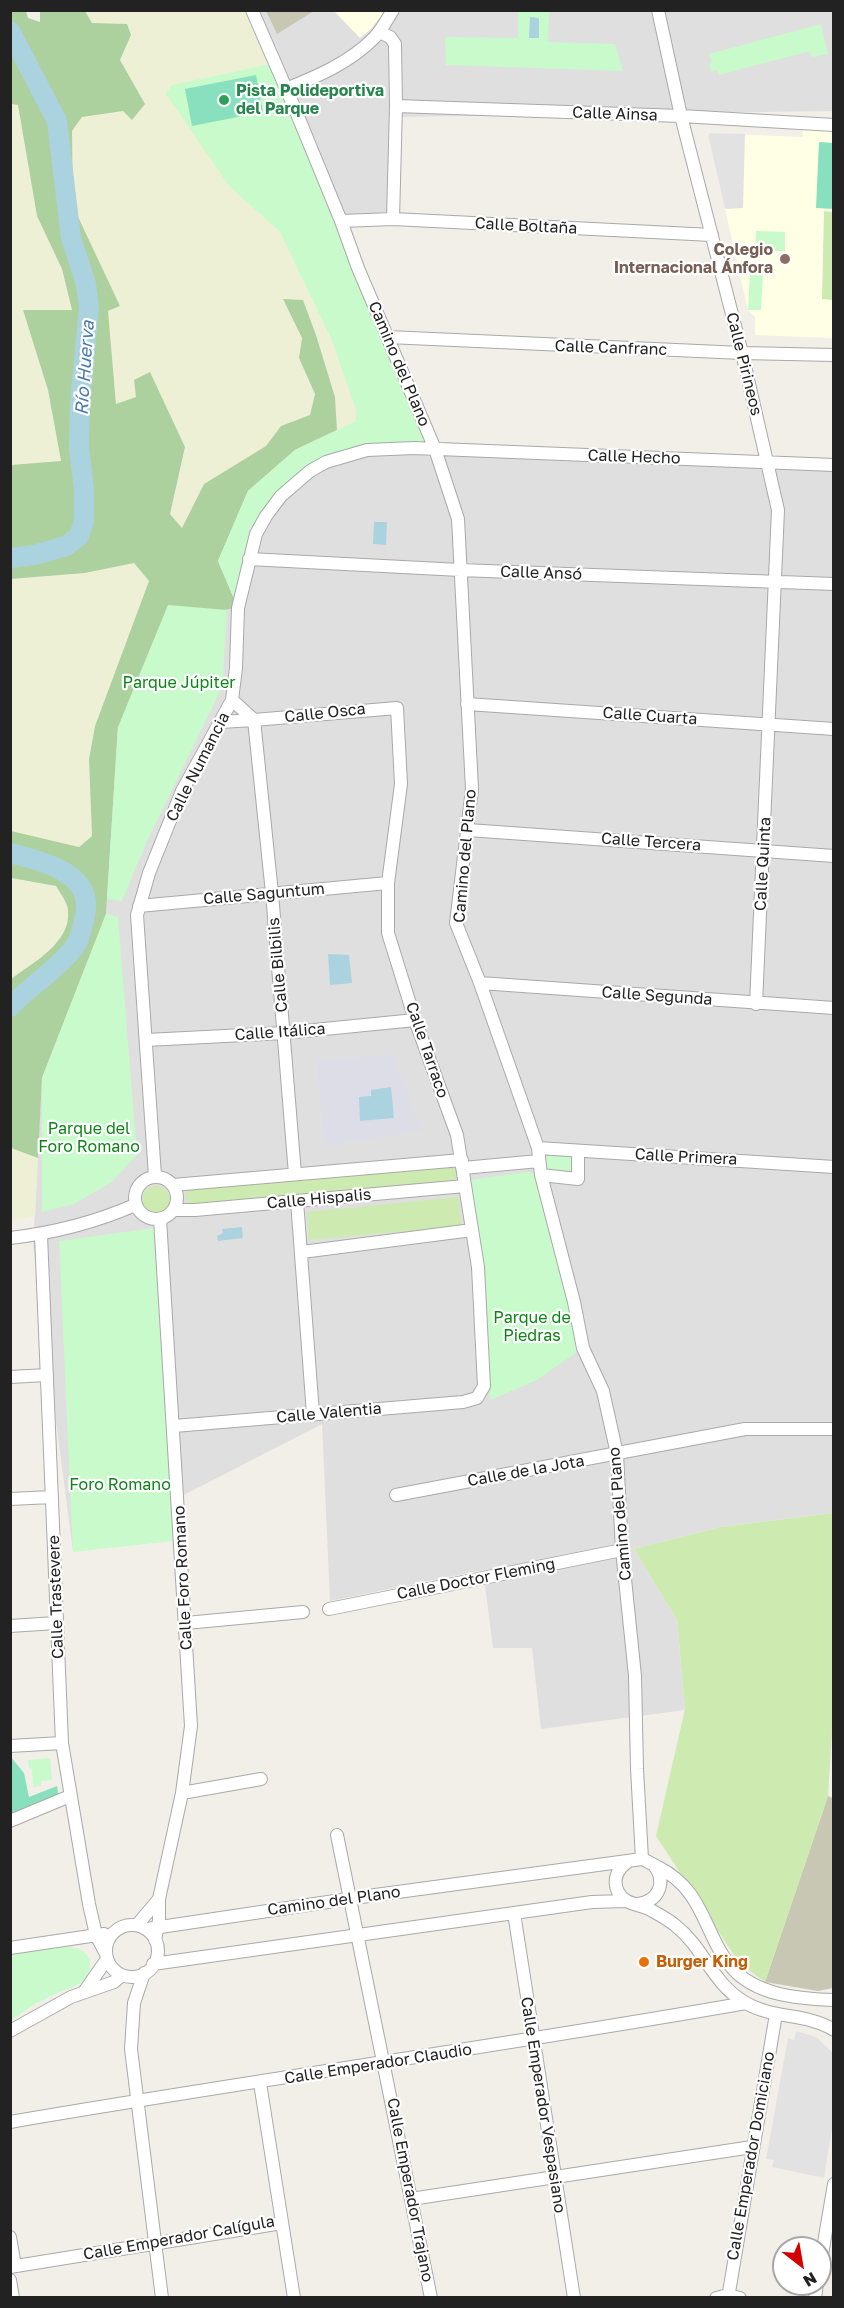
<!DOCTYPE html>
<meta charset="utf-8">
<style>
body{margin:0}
#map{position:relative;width:844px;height:2308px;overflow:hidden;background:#f2efe9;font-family:"Golos Text",sans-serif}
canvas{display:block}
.frame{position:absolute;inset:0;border:12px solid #222;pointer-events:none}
.north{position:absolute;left:772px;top:2236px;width:60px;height:60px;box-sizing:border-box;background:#fff;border:2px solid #a7a7a7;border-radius:50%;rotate:149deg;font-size:16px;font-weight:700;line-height:24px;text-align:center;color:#222}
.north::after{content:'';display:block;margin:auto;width:21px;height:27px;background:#d40000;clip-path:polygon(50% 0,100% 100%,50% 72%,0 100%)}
</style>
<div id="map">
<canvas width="844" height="2308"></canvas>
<div class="frame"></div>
<div class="north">N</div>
</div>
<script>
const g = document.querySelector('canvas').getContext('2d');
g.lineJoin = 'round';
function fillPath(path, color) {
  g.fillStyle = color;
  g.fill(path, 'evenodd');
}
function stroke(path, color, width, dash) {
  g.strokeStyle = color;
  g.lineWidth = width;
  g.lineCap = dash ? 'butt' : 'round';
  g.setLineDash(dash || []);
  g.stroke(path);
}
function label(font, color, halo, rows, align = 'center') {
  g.font = font + ' "Golos Text",sans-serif';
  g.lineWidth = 4.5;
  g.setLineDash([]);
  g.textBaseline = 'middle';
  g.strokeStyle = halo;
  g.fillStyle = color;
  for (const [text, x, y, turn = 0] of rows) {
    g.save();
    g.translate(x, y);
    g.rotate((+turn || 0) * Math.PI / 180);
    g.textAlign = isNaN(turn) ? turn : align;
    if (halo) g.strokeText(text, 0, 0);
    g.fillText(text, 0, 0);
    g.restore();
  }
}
fillPath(new Path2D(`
 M252 11H833V111L396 117 393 219 341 221Z
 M367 450 833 461V1513L721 1527 634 1549 677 1620 685 1710 541 1729 532 1648H493L483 1570 330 1601 322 1424 73 1552 33 1245 42 1078 106 914 118 727 168 605 227 610 238 608 256 534 310 471Z`), '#e0dfdf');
fillPath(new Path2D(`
 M334 11H385L371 29 360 38Z
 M803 130 833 131V338L755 335V317L748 310 708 135 710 133 802 137Z`), '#ffffe5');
fillPath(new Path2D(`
 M266 11H314L277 34Z
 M828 1796 833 1798V1988L818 1991 765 1982Z`), '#c7c7b4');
fillPath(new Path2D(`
 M85 11H252L275 63 172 85 230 187 280 232 332 342 356 410V421L337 430 335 397 316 335 303 301 283 299 302 338 299 358 315 394 310 415 281 426 266 446 204 484 182 528 170 514 185 447 136 397 116 405 108 311 119 306 73 207 72 131 82 117 123 111 145 104 120 59 131 35 92 23Z
 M11 104 18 105 37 216 62 269 72 310H23L48 390 61 462 11 465Z
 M134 563 149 581 95 726 89 759 92 836 79 847 11 831V579L85 573Z
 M10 878 56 886 69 910 64 935 42 956 11 979Z
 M11 1148 38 1158 35 1216 11 1221Z`), '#eef0d5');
fillPath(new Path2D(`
 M824 211 833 212V300L822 299Z
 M450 1165 455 1168 458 1173 456 1179 450 1184 193 1205 188 1202 185 1196 187 1190Z
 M142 1200a14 14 0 1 1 28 0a14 14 0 1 1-28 0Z
 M458 1197 462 1226 309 1240 307 1212Z
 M833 1513 834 1700 828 1796 765 1982 739 1963 656 1836 685 1709 677 1620 634 1549 721 1527Z`), '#cdebb0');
fillPath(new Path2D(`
 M11 11H26L28 18 40 22V11H85L92 23 127 24 131 35 120 60 145 104 132 120 123 111 82 117 72 131 73 206 120 306 108 311 116 404 136 397 134 380 150 372 185 447 170 514 182 528 204 484 266 446 281 426 310 415 315 394 299 358 302 338 283 299 303 300 316 335 335 397 337 430 295 450 248 491 218 561 238 608 224 610 118 727 106 914 42 1078 38 1158 11 1148V979C32 963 71 943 68 911 68 903 60 893 56 886L11 878V831L79 847 92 836 89 759 95 726 149 581 134 563 85 573 11 579V465L61 461 48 390 23 310H72L62 269 37 216 18 105 11 104Z`), '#add19e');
fillPath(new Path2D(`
 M518 11H549L548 42 615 44 623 71 446 65 445 37 518 38Z
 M821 24 828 54 812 57 810 51 719 75 717 70 711 72 709 64 712 62 709 54Z
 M275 63 435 449 414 448 326 462 266 516 238 608 218 561 248 491 295 450 356 421V410L332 341 280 232 230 187 166 94 172 85Z
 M756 231 785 232V251H755Z
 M750 272 763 273 761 310H748Z
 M168 605 227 610 223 678 217 698 148 839 122 901 107 899 118 727Z
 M106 914 118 917 137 1155 112 1182 74 1204 42 1212V1078Z
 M541 1152H578L577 1178 543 1173Z
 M528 1172 540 1176 583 1348 535 1381 490 1400 487 1306 471 1180Z
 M154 1228 173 1541 73 1552 59 1241Z
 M50 1758 52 1780 41 1781V1786L33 1787 32 1769 29 1768 28 1760Z
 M61 1946C71 1947 84 1947 89 1959 92 1966 89 1974 84 1980 77 1987 67 1989 59 1992 42 2000 25 2009 11 2021V1955Z`), '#c8facc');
fillPath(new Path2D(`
 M256 75 263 112 192 126 185 89Z
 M819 142 833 143V209L816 208Z
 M10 1756 24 1773 29 1797 57 1786 59 1799 11 1818Z`), '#88e0be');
fillPath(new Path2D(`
 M710 133 745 134 743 208 725 209 708 135Z
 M796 2031 816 2037 833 2053V2122L824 2178 772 2167 774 2160 766 2159 788 2038 794 2040Z`), '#e2e2e2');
fillPath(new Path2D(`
 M393 1054 422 1131 324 1146 317 1061ZM371 1096 360 1121 359 1098Z`), '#dddde8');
fillPath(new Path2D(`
 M530 17 539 18V38H529Z
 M374 522H387L386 545 373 544Z
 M328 954 349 955 352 983 330 985Z
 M391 1087 394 1118 360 1121 359 1097 371 1096V1090Z
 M242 1227 243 1238 218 1241 217 1236 223 1233 222 1229Z`), '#aad3df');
stroke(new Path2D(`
 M10 31 57 121 71 238 86 284 89 308 80 403 79 448 84 489V521L79 536 66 546 34 555 10 558
 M10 853C43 862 94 872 85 916 83 925 81 935 77 943 64 964 29 987 10 1007`), '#aad3df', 20);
const street = new Path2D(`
 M252 10 295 109 341 221 358 268 435 449 458 519 472 789 456 923 480 983 538 1148 541 1175 574 1302 583 1348 603 1391 617 1454 622 1550 635 1676 637 1769 642 1859
 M658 10 681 116 742 353 778 510 756 1004
 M379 32 390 37 395 44 396 106 393 219
 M286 89C318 76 349 63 374 38 382 30 387 19 393 10
 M396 106 681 116 834 125
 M341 221 393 219 712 235
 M388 337 742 353 834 355
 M249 559 460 570 834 584
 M467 704 834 729
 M220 722 254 720 272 893 295 1174
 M468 830 834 856
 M139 906 388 883
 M480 983 834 1008
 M146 1040 284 1033 415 1020
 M538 1148 834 1167
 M463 1168 539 1161
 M541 1175 578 1179V1152
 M155 1176 137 915 149 873 182 791 232 700 236 668 238 608 256 534 266 516 281 496 310 471 326 462 367 450 414 448 834 465
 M135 1198a21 21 0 1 1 42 0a21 21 0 1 1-42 0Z
 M173 1185 462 1160
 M297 1201 313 1414
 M174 1210H195L465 1186
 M41 1235 62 1743 89 1904 96 1935 106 1954
 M10 1238C53 1233 96 1222 135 1205
 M302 1252 472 1230
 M10 1377 47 1375
 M174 1426 463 1402 477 1398 484 1386 478 1267 457 1135 415 1020 388 933V883L401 784 397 708 254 720 232 700
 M396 1495 745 1429H834
 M10 1499 52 1497
 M329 1609 622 1550
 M186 1623 303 1612
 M10 1626 56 1623
 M10 1746 62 1743
 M182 1793 261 1779
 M10 1821 70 1796
 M337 1835 431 2298
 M629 1861C618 1868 612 1879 618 1892 624 1904 638 1904 649 1909 658 1914 668 1919 676 1926 705 1949 712 1984 746 2003 773 2019 807 2013 834 2030
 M638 1904C659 1901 667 1882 654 1865
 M514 1913 574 2298
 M137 1925 159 1899
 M106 1951a26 26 0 1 1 52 0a26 26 0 1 1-52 0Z
 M147 1929 368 1896 642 1859C648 1861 653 1865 658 1867 708 1892 703 1940 737 1973 762 1996 802 1999 834 2000
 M155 1940 159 1920V1899L182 1793 191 1726 160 1219
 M10 1948 104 1934
 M153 1964 592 1902 626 1901
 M144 1973 134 2003 131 2049 162 2298
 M84 1992 107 1959
 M10 2031 71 1997 114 1982 122 1975
 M260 2083 294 2298
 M10 2122C255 2080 501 2046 746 2003
 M411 2199 752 2147
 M10 2237 15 2266
 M820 2266 834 2184
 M10 2267 282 2223
 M10 2280 13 2298
 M716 2298 728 2295 740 2298
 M728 2298 776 2014
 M815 2298 817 2284`);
stroke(street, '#a9a9a9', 14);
stroke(street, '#fff', 12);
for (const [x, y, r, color] of [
 [224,100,6,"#2e9e5b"],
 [785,259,6,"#8d6e63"],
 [644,1962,6,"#e8710a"]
]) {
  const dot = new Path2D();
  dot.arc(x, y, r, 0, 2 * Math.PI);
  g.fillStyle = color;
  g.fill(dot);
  stroke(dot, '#fff', 2);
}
label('bold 16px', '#27864d', '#fff', [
 ["Pista Polideportiva",236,91],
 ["del Parque",236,109]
], 'left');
label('16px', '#222', '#fff', [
 ["Calle Ainsa",615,114,2],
 ["Calle Boltaña",526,226,3],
 ["Calle Canfranc",611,348,2],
 ["Camino del Plano",399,364,67],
 ["Calle Pirineos",744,364,76],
 ["Calle Hecho",634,457,2],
 ["Calle Ansó",541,573,2],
 ["Calle Osca",325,713,-6],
 ["Calle Cuarta",650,716,4],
 ["Calle Numancia",198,767,-63],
 ["Calle Tercera",651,842,4],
 ["Camino del Plano",465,856,-85],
 ["Calle Quinta",763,864,-87],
 ["Calle Saguntum",264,894,-5],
 ["Calle Bilbilis",278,965,-95],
 ["Calle Segunda",657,996,4],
 ["Calle Itálica",280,1032,-4],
 ["Calle Tarraco",427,1050,71],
 ["Calle Primera",686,1157,3],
 ["Calle Hispalis",319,1199,-5],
 ["Calle Valentia",329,1413,-5],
 ["Calle de la Jota",526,1471,-10],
 ["Camino del Plano",620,1514,-95],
 ["Calle Foro Romano",183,1578,-93],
 ["Calle Doctor Fleming",476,1579,-11],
 ["Calle Trastevere",56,1597,-92],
 ["Camino del Plano",334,1901,-8],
 ["Calle Emperador Claudio",378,2064,-9],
 ["Calle Emperador Vespasiano",543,2105,81],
 ["Calle Emperador Domiciano",751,2156,-80],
 ["Calle Emperador Trajano",410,2190,79],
 ["Calle Emperador Calígula",179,2238,-10]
]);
label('bold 16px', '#785e54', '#fff', [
 ["Colegio",773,250],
 ["Internacional Ánfora",773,268]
], 'right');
label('16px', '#0c8416', '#fff', [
 ["Parque Júpiter",179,683],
 ["Parque del",89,1129],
 ["Foro Romano",89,1147],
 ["Parque de",532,1318],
 ["Piedras",532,1336],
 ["Foro Romano",120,1485]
]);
label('bold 16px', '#c56008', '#fff', [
 ["Burger King",656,1962]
], 'left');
label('italic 18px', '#4a7aab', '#fff', [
 ["Río Huerva",85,368,-86]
]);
</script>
